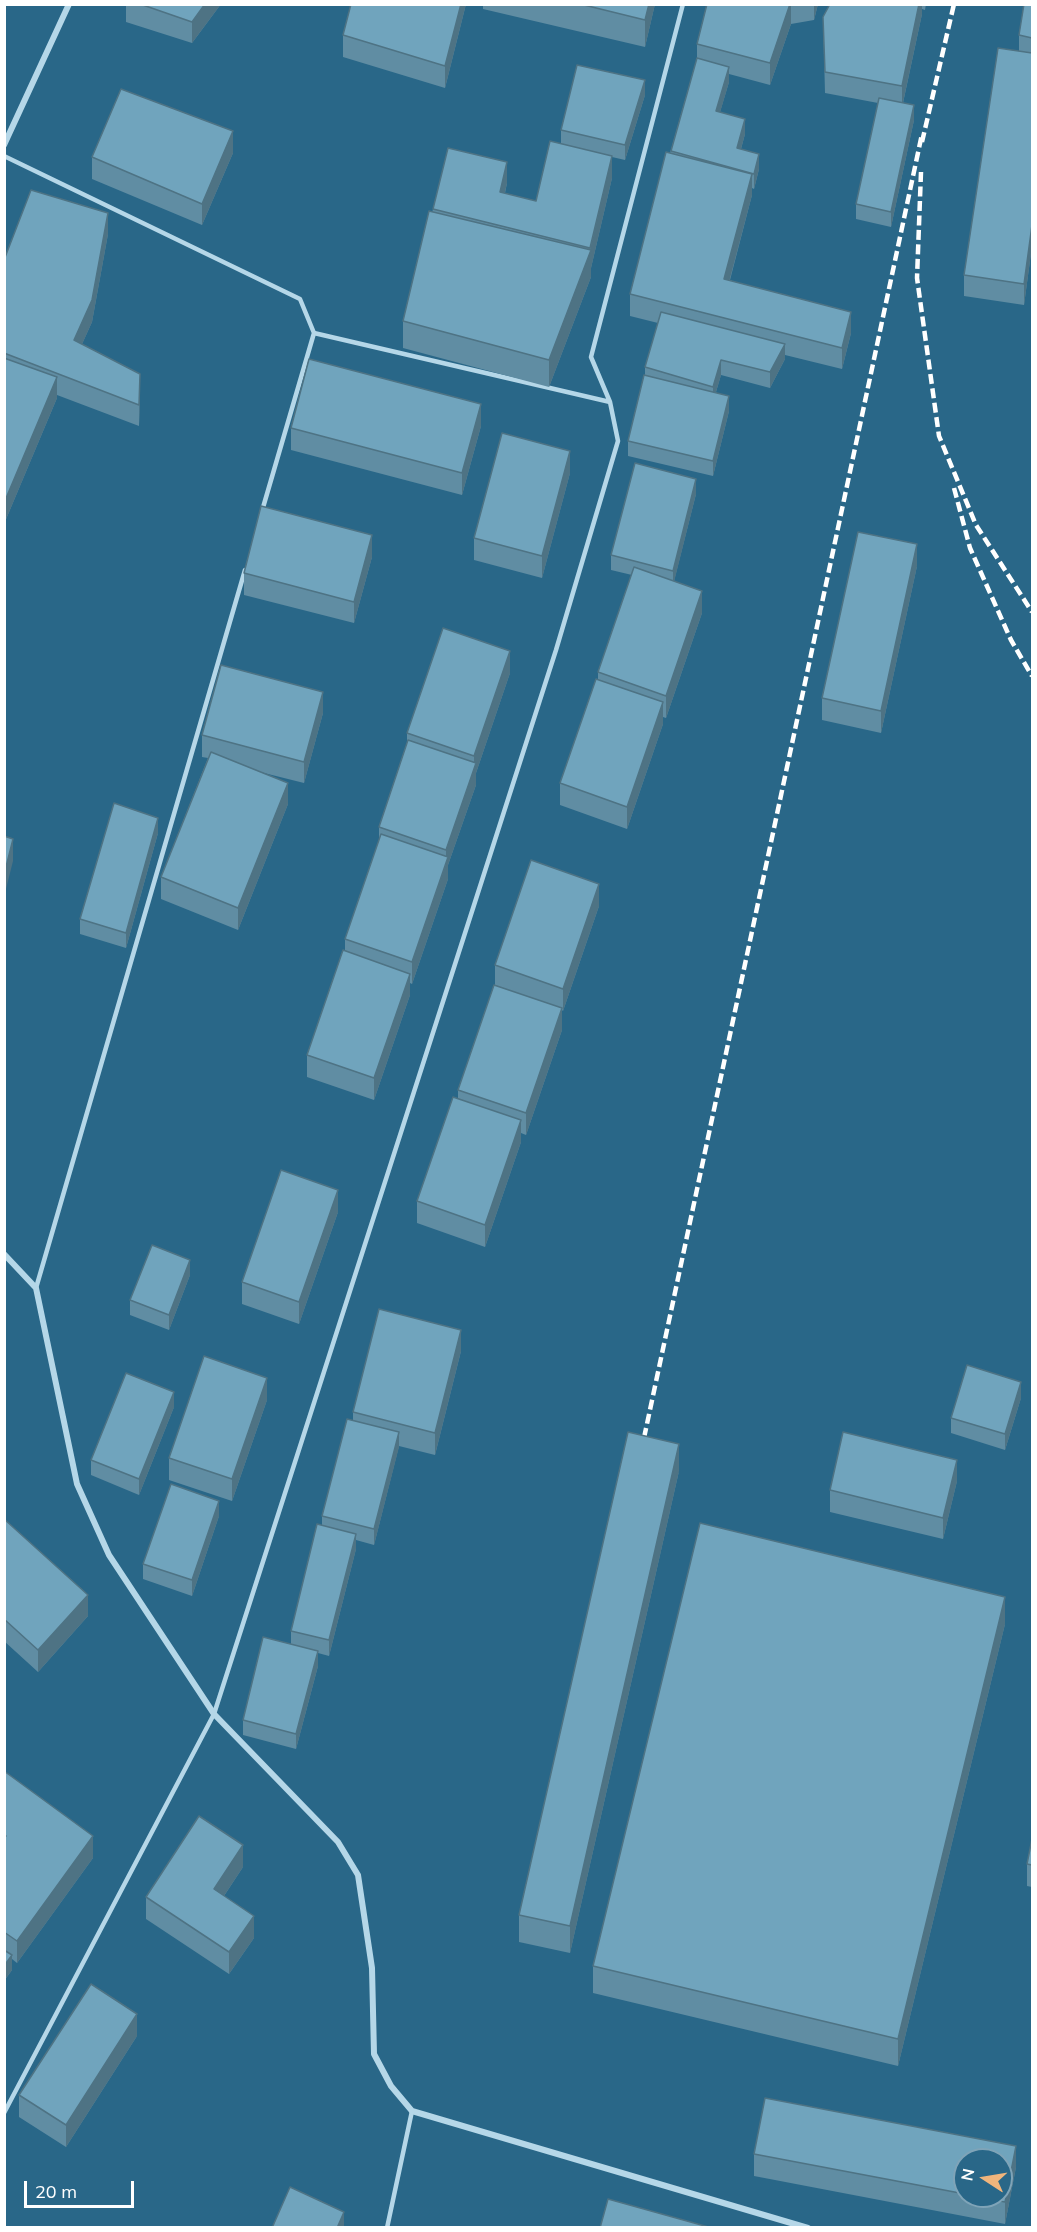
<!DOCTYPE html>
<style>
body{margin:0}
#map{position:relative;width:1037px;height:2232px;overflow:hidden;background:#296788;font-family:Mulish,sans-serif}
canvas{display:block}
.frame{position:absolute;inset:0;border:6px solid #fff;pointer-events:none}
.north{position:absolute;left:953px;top:2148px;width:60px;height:60px;box-sizing:border-box;background:#296788;border:2px solid #7fa4b8;border-radius:50%;rotate:282deg;font-size:16px;font-weight:700;line-height:24px;text-align:center;color:#fff}
.north::after{content:'';display:block;margin:auto;width:21px;height:27px;background:#f0b57c;clip-path:polygon(50% 0,100% 100%,50% 72%,0 100%)}
.scale{position:absolute;left:24px;top:2181px;width:110px;height:27px;box-sizing:border-box;border:3px solid #fff;border-top:0;padding-left:8px;font-size:18px;line-height:21px;white-space:nowrap;color:#fff;-webkit-text-stroke:4px #296788;paint-order:stroke}
</style>
<div id="map">
<canvas width="1037" height="2232"></canvas>
<div class="frame"></div>
<div class="north">N</div>
<div class="scale">20 m</div>
</div>
<script>
const g = document.querySelector('canvas').getContext('2d');
g.lineJoin = 'round';
function stroke(path, color, width, dash) {
  g.strokeStyle = color;
  g.lineWidth = width;
  g.lineCap = dash ? 'butt' : 'round';
  g.setLineDash(dash || []);
  g.stroke(path);
}
function fillPath(path, color) {
  g.fillStyle = color;
  g.fill(path, 'evenodd');
}
stroke(new Path2D(`
 M4 156 300 299 314 333 262 511
 M314 333 610 402
 M36 1288 245 570
 M4 2113 214 1714 556 650 618 441 610 402 591 357 683 4
 M387 2228 412 2111`), '#b5d7e8', 4.5);
stroke(new Path2D(`
 M4 145 69 4
 M4 1254 36 1288 77 1484 109 1555 214 1714 338 1842 358 1875 372 1968 374 2054 391 2086 412 2111 808 2228`), '#b5d7e8', 6);
stroke(new Path2D(`
 M922 142 954 4
 M921 172 917 278 939 436 976 525 1032 612
 M954 488 970 548 1011 640 1032 676
 M641 1452 922 134`), '#fff', 4.5, [10, 4.5]);
fillPath(new Path2D(`
 M126 4H221L192 43 126 22Z
 M466 4 445 88 343 57V35Z
 M483 4H655L645 47 483 9Z
 M707 4H818L814 20 791 24 770 85 729 74V82L720 112 745 134 741 149 759 169 754 189 752 188V195L730 280 851 333 842 369 785 355V359L770 388 721 375 716 392 729 411 713 476 628 456V441L645 375V367L658 323 630 316V294L697 58V44Z
 M830 4H926L925 10 922 9V14L903 103 914 120 891 227 856 219V204L878 103 825 93 823 17Z
 M1032 4V246L1024 305 964 296V275L1019 51V35Z
 M645 95 625 160 612 157V178L591 268V277L549 387 403 348V321L433 209 507 183 505 193 536 201 561 144V130Z
 M233 153 202 225 92 179V157Z
 M108 234 92 322 82 344 140 395 139 426 57 395V398L4 524V260Z
 M481 426 462 495 291 450V428Z
 M570 473 542 578 474 560V538Z
 M696 494 674 581 702 613 666 718 663 717V724L627 829 560 805V783L598 679V672L632 575 611 570V555Z
 M372 557 354 623 244 595V573Z
 M917 566 881 733 822 720V698Z
 M510 673 476 773V785L448 865V879L412 984 410 983V995L374 1100 307 1077V1055L345 951V939L379 840V827L407 745V733Z
 M323 713 304 783 260 772 288 804 238 930 161 899V877L208 758 202 757V735Z
 M158 833 126 948 80 934V919Z
 M599 906 563 1011 562 1010V1030L526 1135 521 1133V1142L485 1247 417 1223V1201L458 1098V1090L495 985V965Z
 M338 1212 299 1324 242 1304V1282Z
 M190 1275 169 1330 130 1315V1300Z
 M461 1351 435 1455 399 1446 374 1545 356 1540V1549L329 1656 318 1653V1666L296 1749 243 1735V1720L291 1644V1631L322 1525V1516L353 1420V1412Z
 M1021 1398 1005 1450 951 1433V1418Z
 M267 1400 232 1501 169 1480V1458Z
 M174 1407 139 1495 91 1475V1460Z
 M679 1471 570 1953 519 1942V1915Z
 M957 1481 943 1539 830 1512V1490Z
 M219 1516 192 1596 143 1579V1564Z
 M4 1519 88 1616 38 1672 4 1641Z
 M1005 1624 898 2066 593 1993V1966Z
 M4 1771 93 1858 17 1963 12 1959V1970L4 1981Z
 M1032 1839V1887L1027 1886V1864Z
 M243 1867 224 1896 254 1938 229 1974 146 1919V1897Z
 M137 2036 66 2147 19 2117V2095Z
 M765 2098 1016 2146V2167L1005 2224 754 2176V2154ZM965 2160H1001V2196H965Z`), '#608da3');
fillPath(new Path2D(`
 M205 4H221L192 43V22Z
 M461 4H466L445 88V66Z
 M649 4H655L645 47V20Z
 M790 4H791V24L770 85V63Z
 M814 4H818L814 20Z
 M919 4H922V14L902 107V86Z
 M729 67V82L716 126V111Z
 M645 80V95L625 160V145Z
 M914 105V120L891 227V212Z
 M745 119V134L737 163V148Z
 M233 131V153L202 225V204Z
 M759 154V169L754 189V174Z
 M612 156V178L591 268V277L549 387V360L590 250Z
 M507 162V183L500 213V192Z
 M752 174V195L724 301V279Z
 M108 213V234L92 322 74 362V340Z
 M1032 225V246L1024 305V284Z
 M851 312V333L842 369V348Z
 M785 344V359L770 388V372Z
 M721 360V375L713 402V387Z
 M140 374V395L139 426V405Z
 M57 377V398L4 524V503Z
 M729 396V411L713 476V461Z
 M481 404V426L462 495V473Z
 M570 451V473L542 578V556Z
 M696 479V494L673 586V571Z
 M372 535V557L354 623V602Z
 M917 544V566L881 733V711Z
 M702 591V613L666 718V696Z
 M510 651V673L476 773V785L448 865V879L412 984V962L446 864V850L474 768V756Z
 M323 692V713L304 783V762Z
 M663 702V724L627 829V807Z
 M288 783V804L238 930V908Z
 M158 818V833L126 948V933Z
 M13 839V861L4 897V875Z
 M599 884V906L563 1011V989Z
 M410 974V995L374 1100V1078Z
 M562 1008V1030L526 1135V1113Z
 M521 1120V1142L485 1247V1225Z
 M338 1190V1212L299 1324V1302Z
 M190 1260V1275L169 1330V1315Z
 M461 1330V1351L435 1455V1433Z
 M267 1378V1400L232 1501V1479Z
 M1021 1382V1398L1005 1450V1434Z
 M174 1392V1407L139 1495V1479Z
 M399 1432V1447L374 1545V1529Z
 M679 1444V1471L570 1953V1926Z
 M957 1460V1481L943 1539V1518Z
 M219 1501V1516L192 1596V1580Z
 M356 1534V1549L329 1656V1640Z
 M88 1595V1616L38 1672V1650Z
 M1005 1597V1624L898 2066V2039Z
 M318 1651V1666L296 1749V1734Z
 M93 1836V1858L17 1963V1941Z
 M243 1845V1867L214 1911V1889Z
 M254 1916V1938L229 1974V1952Z
 M12 1955V1970L4 1981V1966Z
 M137 2014V2036L66 2147V2125Z
 M1016 2146V2167L1005 2224V2202Z
 M344 2212V2228H337Z`), '#4e7384');
const building = new Path2D(`
 M140 4H205L192 22Z
 M351 4H461L445 66 343 35Z
 M580 4H649L645 20Z
 M707 4H790L770 63 697 44Z
 M830 4H919L902 86 825 72 823 17Z
 M1024 4H1032V38L1019 35Z
 M998 48 1032 53V225L1024 284 964 275Z
 M697 58 729 67 716 111 745 119 737 148 759 154 754 174 671 151Z
 M577 65 645 80 625 145 561 130Z
 M121 89 233 131 202 204 92 157Z
 M879 98 914 105 891 212 856 204Z
 M550 141 612 156 590 248 433 209 448 148 507 162 500 192 536 201Z
 M666 152 752 174 724 279 851 312 842 348 630 294Z
 M31 190 108 213 92 300 74 340 140 374 139 405 4 353V260Z
 M429 211 591 250 549 360 403 321Z
 M661 312 785 344 770 372 721 360 713 387 645 367Z
 M4 358 57 377 4 503Z
 M309 359 481 404 462 473 291 428Z
 M644 375 729 396 713 461 628 441Z
 M502 433 570 451 542 556 474 538Z
 M635 463 696 479 673 571 611 555Z
 M261 506 372 535 354 602 244 573Z
 M858 532 917 544 881 711 822 698Z
 M634 567 702 591 666 696 598 672Z
 M443 628 510 651 474 756 407 733Z
 M221 665 323 692 304 762 202 735Z
 M596 679 663 702 627 807 560 783Z
 M408 740 476 763 446 850 379 827Z
 M211 752 288 783 238 908 161 877Z
 M114 803 158 818 126 933 80 919Z
 M381 834 448 857 412 962 345 939Z
 M4 836 13 839 4 875Z
 M531 860 599 884 563 989 495 965Z
 M343 950 410 974 374 1078 307 1055Z
 M494 985 562 1008 526 1113 458 1090Z
 M453 1097 521 1120 485 1225 417 1201Z
 M281 1170 338 1190 299 1302 242 1282Z
 M152 1245 190 1260 169 1315 130 1300Z
 M379 1309 461 1330 435 1433 353 1412Z
 M204 1356 267 1378 232 1479 169 1458Z
 M967 1365 1021 1382 1005 1434 951 1418Z
 M126 1373 174 1392 139 1479 91 1460Z
 M347 1419 399 1432 374 1529 322 1516Z
 M628 1432 679 1444 570 1926 519 1915Z
 M843 1432 957 1460 943 1518 830 1490Z
 M171 1484 219 1501 192 1580 143 1564Z
 M4 1519 88 1595 38 1650 4 1619Z
 M700 1523 1005 1597 898 2039 593 1966Z
 M317 1524 356 1534 329 1640 291 1631Z
 M263 1637 318 1651 296 1734 243 1720Z
 M4 1771 93 1836 17 1941 4 1932V1838L6 1836 4 1835Z
 M199 1816 243 1845 214 1889 254 1916 229 1952 146 1897Z
 M1032 1839V1865L1027 1864Z
 M4 1950 12 1955 4 1966Z
 M91 1984 137 2014 66 2125 19 2095Z
 M765 2098 1016 2146 1005 2202 974 2196H1001V2160H965V2194L754 2154Z
 M290 2187 344 2212 337 2228H272Z
 M608 2199 712 2228H600Z`);
fillPath(building, '#70a4bd');
stroke(building, '#4e7384', 1.5);
</script>
